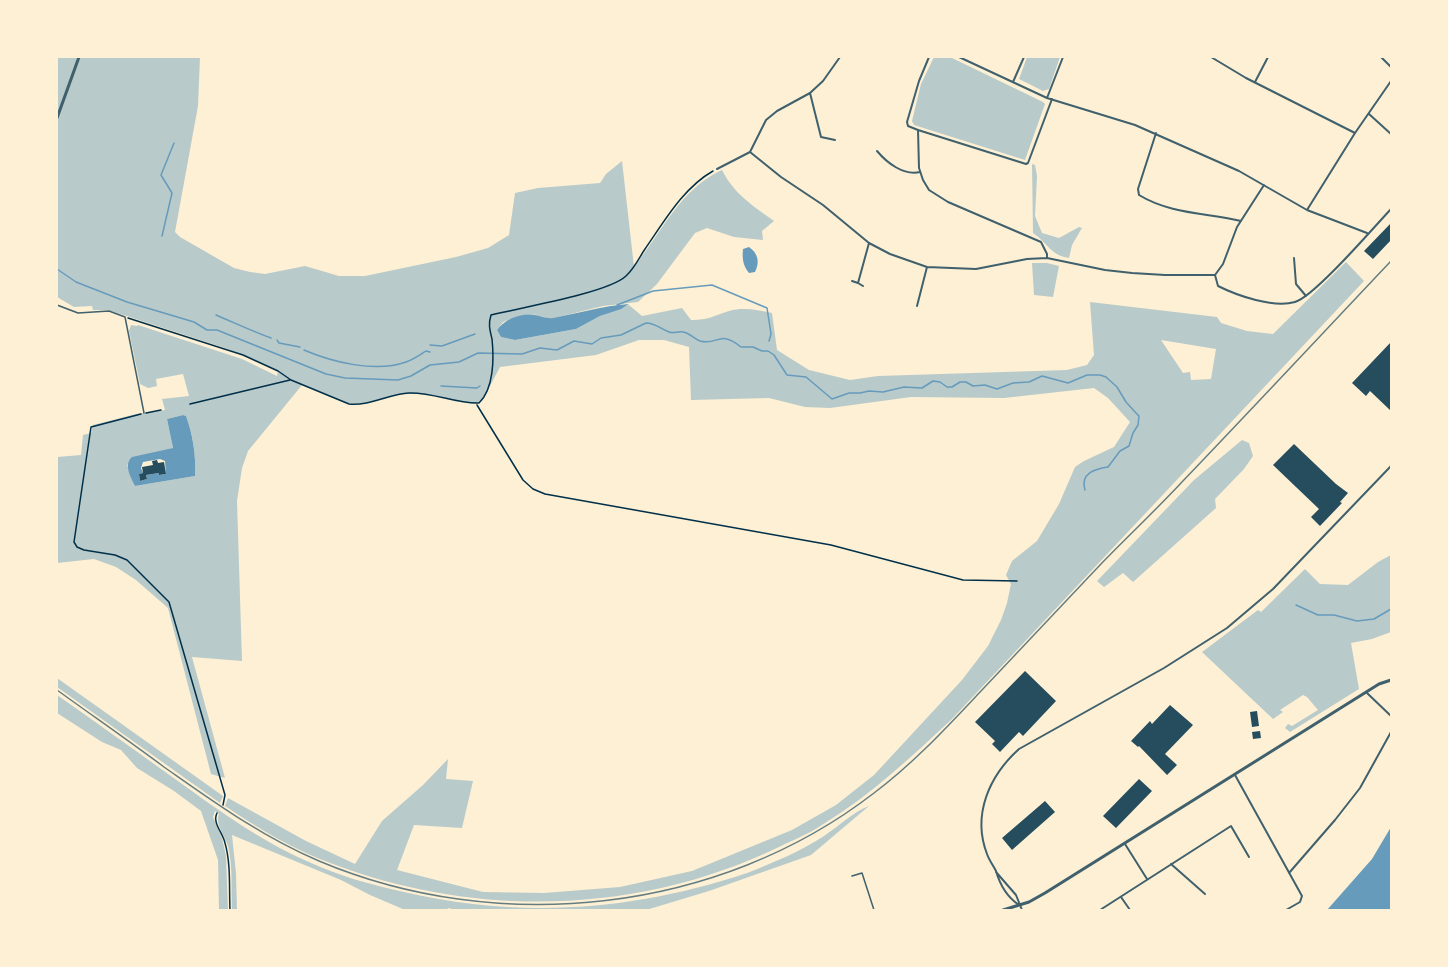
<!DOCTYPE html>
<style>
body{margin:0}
#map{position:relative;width:1448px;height:967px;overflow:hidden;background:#fdf0d5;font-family:"Noto Sans",sans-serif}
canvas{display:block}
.frame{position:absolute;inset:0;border:58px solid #fdf0d5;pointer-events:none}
</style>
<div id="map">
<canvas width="1448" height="967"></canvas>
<div class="frame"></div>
</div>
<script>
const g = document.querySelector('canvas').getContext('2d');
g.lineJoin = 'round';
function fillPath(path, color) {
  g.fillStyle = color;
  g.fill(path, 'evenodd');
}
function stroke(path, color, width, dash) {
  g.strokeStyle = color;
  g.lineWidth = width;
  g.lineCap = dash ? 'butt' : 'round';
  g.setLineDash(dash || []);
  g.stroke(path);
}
fillPath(new Path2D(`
 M57 57H200L198 106 175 232 180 237 234 268 250 272 265 274 305 266 339 276H365L456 257 488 248 509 235 515 193 538 188 600 183 606 174 622 161 634 267C661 233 680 189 722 170 734 194 752 205 774 221L762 231 763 240 734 237 707 228 695 233 657 284 638 302 603 306 550 319 533 314 518 316 503 322 497 330 501 337 515 340 576 329 600 316 629 305 642 316 682 308 691 320C709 320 713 316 729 311 743 307 758 310 772 313L777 350 809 370 850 380 878 376 1067 370 1087 365 1094 355 1090 302 1217 317 1221 323 1247 331 1273 334 1346 262 1364 281 951 720C911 757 872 794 825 823 812 832 796 839 781 846 642 914 478 919 333 864 294 850 259 829 225 806L228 798 306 841 355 864 382 821 423 785 448 759 446 779 473 781 462 828 414 825 397 870 483 892 544 893 620 887 692 871 792 830 836 805 874 775 962 680 988 646 1001 620 1007 603 1011 584 1006 575 1012 561 1037 541 1059 504 1075 467 1084 461 1114 447 1130 422 1108 398 1094 388 1004 398 911 397 830 408 805 407 769 398 691 400 689 347 664 340H639L596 355 500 367 482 401 476 404 425 394H401L365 403 349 404 302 385 248 451 242 468 237 501 242 661 192 657 225 778 211 774 168 608 136 580 116 567 94 559 57 563V457L81 455 83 435 91 433 93 425 136 414 165 410 162 399 189 396 183 374 156 379 157 386 148 388 140 384 129 331 131 325 137 326 138 325 242 359 277 376 278 371 228 349 108 310H93L92 306 74 307 57 297ZM1161 340 1216 349 1211 379 1191 380 1190 372 1183 373ZM183 415 186 416C193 434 196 456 195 476L135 486 127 465 173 448 167 419Z
 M934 57H950L1043 102 1045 104 1025 160 914 125 912 121 921 84Z
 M1027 57H1060L1049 89 1043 91 1019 79Z
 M1032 164 1035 165 1037 176 1035 216 1042 233 1059 238 1079 227 1082 228 1072 245 1069 258C1050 255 1048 243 1033 233Z
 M1032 263H1047L1059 266 1053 297 1034 295Z
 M1242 440 1249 443 1253 456 1244 469 1215 499 1216 508 1133 582 1123 573 1104 587 1097 581 1194 480Z
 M1391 555V632L1372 639 1351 643 1359 689 1290 732 1285 728 1288 724 1292 726 1318 710 1307 697 1303 695 1280 710 1283 712 1273 719 1202 652 1258 610 1261 612 1305 569 1320 584 1348 585 1378 562Z
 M57 678 223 796 220 803 57 687Z
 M57 695C94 721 131 747 168 774 213 806 258 840 309 862 339 876 372 885 404 892 520 919 634 911 747 873 773 863 801 851 824 836 839 826 853 812 869 806L811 855 709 891 646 910H456L448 908 447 910H405L370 895 341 880 232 835 236 873 237 910H232C231 889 233 866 228 846 225 836 215 825 219 814L215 811 213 817 222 838 226 856 228 910H219L218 860 201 811 174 791 137 768 121 750 102 742 57 713Z`), '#b9caca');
fillPath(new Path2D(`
 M749 247C758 253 760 262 755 272L749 273C743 266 742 258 743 249Z
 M629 304 621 309 600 316 576 329 515 340 501 337 497 330C505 319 521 313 535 315 541 316 547 319 553 318 579 313 602 306 629 304Z
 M183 415 186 416C193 435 196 456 195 476L135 486C131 477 123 465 132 457L173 448 167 419ZM160 459 165 461 166 474 159 475V473L146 475 147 479 140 481 139 474 143 473 141 468 143 462Z
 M1391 827V910H1327L1372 859Z`), '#669bbc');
stroke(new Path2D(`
 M162 236 172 193 161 175 174 143
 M57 269 76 282 127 302 194 322 207 330H217L326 374 345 378 398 380 411 376 430 365 459 362 478 353 522 354 540 348 557 350 574 341 592 344 601 338 621 335 646 323C655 323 661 329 669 332 674 334 678 331 683 332 690 333 694 339 700 341 718 346 719 329 741 347H753L762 351H768L774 355 787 375 806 377 832 399 849 393H860L869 391 883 392 904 387 922 388 933 381 940 382 947 387H952L960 382H966L973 386 985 385 997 389 1013 383 1029 382 1042 376 1068 383 1087 375H1100L1106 377 1117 387 1126 402 1136 413 1139 416 1138 425 1133 433 1129 446 1120 451 1108 467C1095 469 1080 473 1085 490
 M617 305 653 291 712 285 767 308 771 334 769 341
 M216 315C235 323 252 331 271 338
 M277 340 279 343 300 347
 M430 345 442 346 475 334
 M304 350C332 362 375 373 406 362 413 360 420 355 426 351L430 352
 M441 386 477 388 480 386
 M1296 605 1318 615H1334L1357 621 1374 619 1391 609`), '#669bbc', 1.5);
fillPath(new Path2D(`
 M1391 223V240L1373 259 1364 251Z
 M1391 342V411L1370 391 1366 396 1352 383Z
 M1294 444 1336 484 1348 493 1340 502 1342 503 1320 526 1311 517 1319 509 1273 465Z
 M157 460 158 463 164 462 166 474 159 475V473L146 475 147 479 140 481 139 474 143 473 142 467 153 465 152 461Z
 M1025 671 1056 701 1023 736 1019 732 1000 752 992 744 995 741 975 722Z
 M1170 705 1193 725 1165 754 1177 765 1167 775 1139 746 1138 747 1131 741 1150 721 1152 724Z
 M1257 711 1259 726 1252 727 1250 712Z
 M1260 731 1261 738 1253 739 1252 732Z
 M1139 779 1152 791 1116 828 1103 816Z
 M1045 801 1055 812 1012 850 1002 838Z`), '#264d5e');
stroke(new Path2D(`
 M128 318 243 355 278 371 291 380 349 404C370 406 389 394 409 393 433 392 456 404 479 403 494 389 494 358 492 339 490 330 488 325 491 315 519 308 608 293 626 276 634 269 639 258 645 249 664 222 683 188 713 171
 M190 404 290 380
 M477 405 523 480 533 489 545 494 831 545 963 580 1017 581
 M146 413 161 410
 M141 414 91 427 74 542 77 547 84 550 115 555 127 560 169 602 225 795 223 805
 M217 813C212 823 223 833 225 843 231 864 229 888 230 910`), '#003049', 1.5);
stroke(new Path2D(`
 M57 305 78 313 109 311 125 317 144 413
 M852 876 862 873 874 910`), '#3f606c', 1.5);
stroke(new Path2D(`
 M929 57 919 81 907 122 908 126 918 130 919 168 923 180 929 190 948 202 1041 242 1047 254V258
 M959 57 1047 98 1135 125 1239 171 1307 210 1367 233
 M1211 57 1246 78 1355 133
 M1381 57 1391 67
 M1013 82 1024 57
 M1255 82 1268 57
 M810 93 821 137 835 140
 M1047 98 1063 57
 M1369 114 1391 134
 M918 130 1026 164 1028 163 1052 99
 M1156 133 1138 189 1139 195C1170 214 1207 213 1241 221
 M877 151C887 163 904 176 920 172
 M750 152 781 177 823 205 869 243 890 254 927 267 976 269 1027 259 1047 258 1105 270 1132 273 1165 275H1215L1223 264 1237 227 1264 185
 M717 169 750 152 766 120 777 111 810 93 823 81 840 57
 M1307 210 1355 133 1391 81
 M1294 258 1296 284 1306 296
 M1215 275 1218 286C1238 296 1273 308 1295 302 1314 297 1375 226 1391 209
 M852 281 858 283 869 243
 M858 283 863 286
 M917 306 927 267
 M1367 693 1391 716
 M1235 775 1302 896 1300 902 1286 910
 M1125 844 1147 879
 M1171 864 1205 894
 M996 872 1016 895 1022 910
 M1289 873 1335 820 1360 788 1391 732
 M1121 897 1130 910
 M1019 905C1007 897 1000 885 996 871 993 865 989 860 987 854 972 815 989 776 1019 749L1164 668 1227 628 1273 589 1391 466
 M1100 910 1231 826 1249 857`), '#3f606c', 2);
stroke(new Path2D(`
 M57 118 79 57
 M1003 910 1029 902 1045 893 1379 684 1391 680`), '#3f606c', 3);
stroke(new Path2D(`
 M57 690C93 716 129 741 164 767 214 802 262 837 319 861 499 937 719 913 874 793 914 763 947 727 981 691 1021 649 1060 607 1100 565 1127 537 1155 511 1181 483 1252 409 1321 335 1391 261`), '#657d81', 1.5);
</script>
